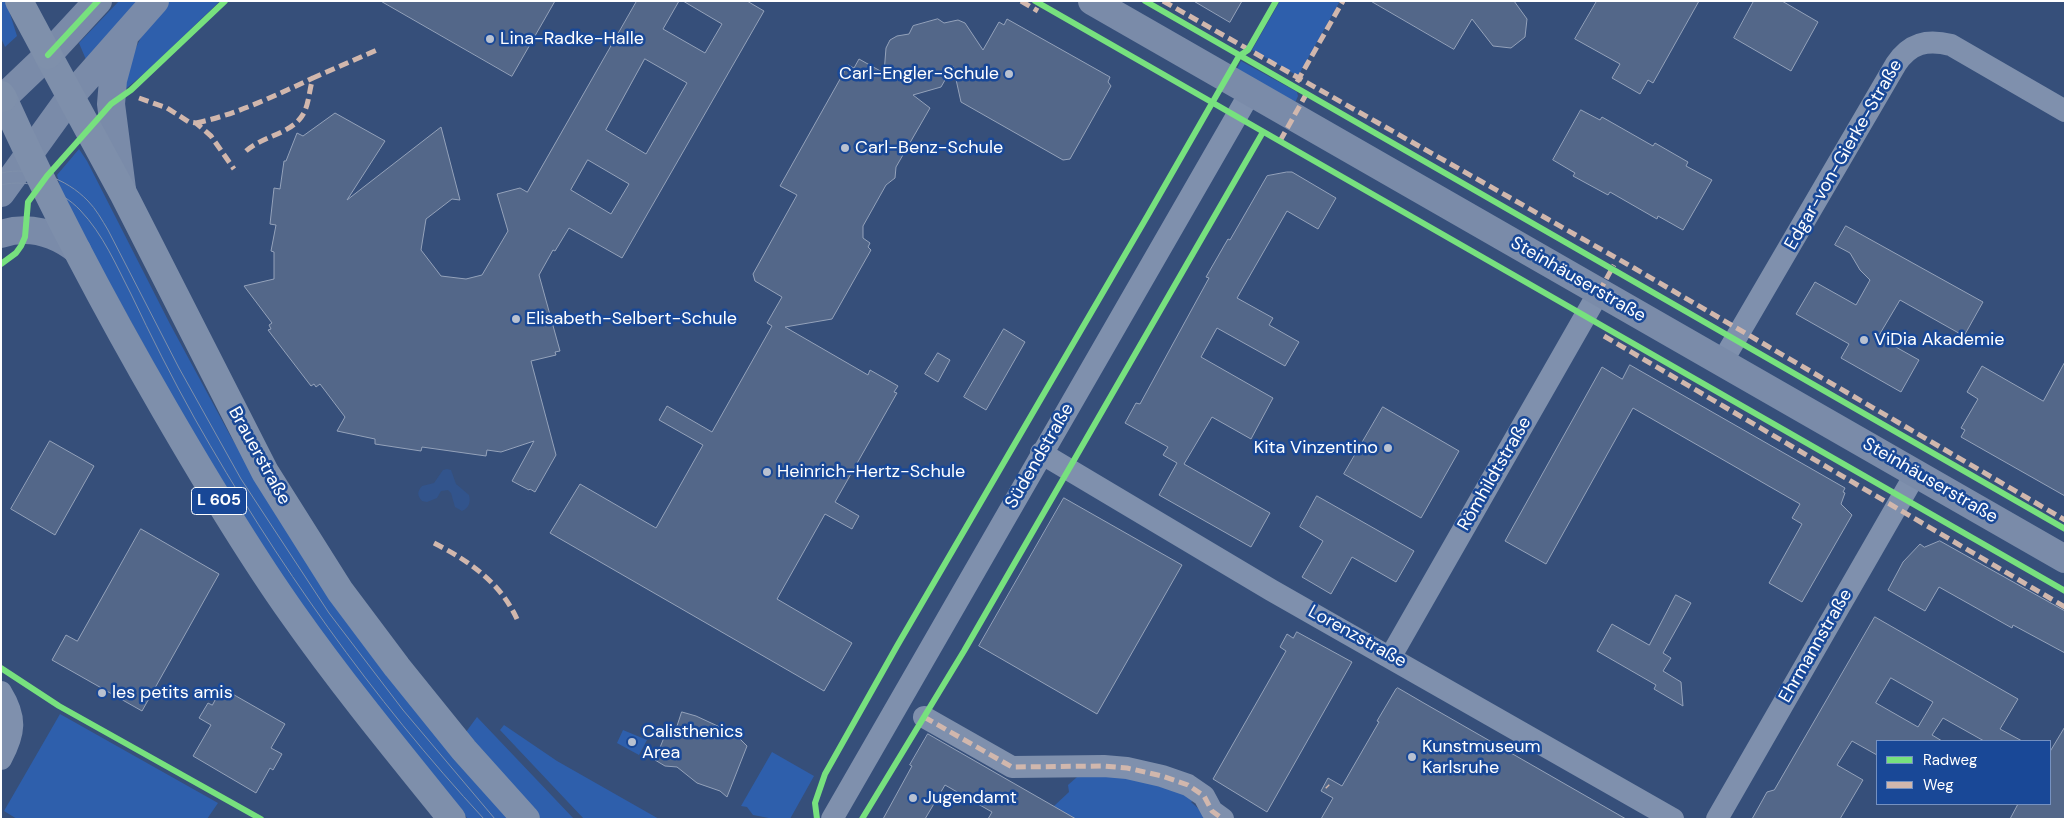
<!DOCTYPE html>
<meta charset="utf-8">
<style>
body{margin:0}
#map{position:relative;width:2066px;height:820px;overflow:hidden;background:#364f7a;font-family:"DM Sans",sans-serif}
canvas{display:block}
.frame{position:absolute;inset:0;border:2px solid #fff;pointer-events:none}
.legend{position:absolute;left:1876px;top:740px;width:175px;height:65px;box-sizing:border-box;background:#194897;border:1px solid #7591c1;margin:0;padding:6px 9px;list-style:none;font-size:15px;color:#fff}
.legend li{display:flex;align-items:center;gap:10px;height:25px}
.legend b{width:25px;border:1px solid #7591c1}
</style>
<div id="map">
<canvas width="2066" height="820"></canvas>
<div class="frame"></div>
<ul class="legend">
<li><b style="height:6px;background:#77e17e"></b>Radweg</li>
<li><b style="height:6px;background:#d1b7ad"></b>Weg</li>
</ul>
</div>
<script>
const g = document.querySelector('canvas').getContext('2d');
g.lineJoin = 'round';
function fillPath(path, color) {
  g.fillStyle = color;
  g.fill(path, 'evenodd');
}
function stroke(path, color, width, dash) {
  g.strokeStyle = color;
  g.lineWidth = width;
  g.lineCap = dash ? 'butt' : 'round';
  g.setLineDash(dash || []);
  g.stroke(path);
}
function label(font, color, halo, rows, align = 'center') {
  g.font = font + ' "DM Sans",sans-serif';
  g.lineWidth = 5;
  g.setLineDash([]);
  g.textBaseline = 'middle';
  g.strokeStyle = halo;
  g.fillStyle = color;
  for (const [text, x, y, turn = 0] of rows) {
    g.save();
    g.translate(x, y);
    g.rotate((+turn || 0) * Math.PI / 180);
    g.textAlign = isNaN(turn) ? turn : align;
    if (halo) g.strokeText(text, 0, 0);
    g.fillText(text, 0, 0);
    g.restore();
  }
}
fillPath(new Path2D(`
 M1 1H6L17 36 5 47 1 38Z
 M119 1H141L87 62 79 43Z
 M169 1H220L146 72 122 92C133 49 139 34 169 1Z
 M1280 1H1340L1298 76 1252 50Z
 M1241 61 1297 92 1298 96 1294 105 1236 71Z
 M79 149 87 161 170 324 231 437 274 507 513 819H468L396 734 243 524 64 201 57 175Z
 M60 714 218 803 207 819H17L4 811Z
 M477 717 574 819H539L466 732Z
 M504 725 557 761 659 819H584L500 730Z
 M623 730 647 740 639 755 617 743Z
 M772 752 814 776 790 819H774L753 815 747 807 741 806Z
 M1104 771 1199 797 1191 802 1210 819H1076L1054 806 1069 792 1068 785 1077 777Z`), '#2e5fac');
fillPath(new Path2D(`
 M447 469 451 470 456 484 469 495C471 502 469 508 462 511L455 507 451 493 448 490 441 491 437 498 427 502 422 501C417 495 417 492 422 486L434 483 443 470Z`), '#32548c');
const building = new Path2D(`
 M381 1H555L512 76Z
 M637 1H679L663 29 705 53 722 24 683 1H747L764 11 622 258 569 228 555 251 553 250 539 275 560 351 555 352 556 355 531 361 556 455 535 492 530 489 529 490 512 481 534 441 501 452 487 450 486 456 422 447 421 451 375 444V439L337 431 345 417 320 384 316 387 314 384 311 386 268 330 271 329 269 325 272 323 244 286 274 279V252L271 251 276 225 270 224 274 188 280 189 284 161H286L297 133 303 136 335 113 385 141 347 200 441 127 460 200 452 199 426 219 421 250 441 276 466 279 482 275 508 231 497 194 520 188 527 192ZM645 59 687 83 646 154 606 130ZM588 160 629 184 611 214 571 190Z
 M1194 1H1242L1230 22Z
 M1371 1H1514L1527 19 1525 37 1511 48 1493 46 1472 19 1454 49Z
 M1597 1H1699L1653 83 1648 80 1640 94 1612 78 1620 64 1575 39Z
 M1754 1H1782L1818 22 1791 71 1734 38Z
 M938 19 944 23 958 20 965 23 983 50 999 22 1004 25 1007 19 1110 77 1108 82 1111 86 1070 159 1063 160 961 102 953 66 941 87 913 95 930 108 896 167 895 178 886 185 863 226V238L870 243 868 247 871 250 832 319 785 327 868 375 870 370 898 386 894 392 897 393 835 502 859 516 852 529 825 514 777 599 852 643 824 691 550 533 580 484 656 528 703 445 659 420 667 406 712 432 772 326 767 323 782 297 755 281 753 274 797 195 780 186 848 65 854 68 859 59 884 73 886 48 890 40 897 36 909 34 913 26Z
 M1581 110 1600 120 1602 117 1653 146 1655 143 1688 162 1686 166 1712 180 1683 230 1658 216 1657 219 1610 192 1608 195 1573 176 1575 173 1553 160Z
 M1287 172H1292L1336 198 1318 229 1287 211 1237 298 1273 318 1269 325 1299 342 1285 366 1217 328 1201 357 1273 398 1251 439 1212 417 1184 464 1270 513 1251 547 1159 495 1177 463 1163 455 1168 447 1125 423 1136 403 1140 404 1209 278 1206 277 1228 239 1230 240 1267 176Z
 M1846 226 1983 302 1964 336 1900 300 1878 337 1919 360 1901 392 1841 358 1849 344 1796 314 1815 282 1856 305 1870 280 1860 270 1850 253 1835 245Z
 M1004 329 1025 342 986 410 964 397Z
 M938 353 950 360 938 382 925 374Z
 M2065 362V496L1961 437 1965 430 1961 428 1978 399 1967 392 1982 366 2043 401Z
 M1630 365 1845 488 1843 492 1845 493 1841 504 1852 515 1802 602 1769 583 1802 524 1792 518 1800 504 1633 408 1546 564 1505 541 1602 367 1622 379Z
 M1383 407 1459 451 1421 518 1344 474Z
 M50 441 94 466 55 535 11 509Z
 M1317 496 1414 551 1396 582 1352 557 1331 594 1302 577 1323 541 1300 527Z
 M1064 498 1182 565 1097 714 979 646Z
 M141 529 219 574 142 711 52 660 66 635 77 641Z
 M1940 541 2065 611V653L2013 625 2012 628 1939 587 1925 611 1888 590 1903 562 1920 544 1924 547Z
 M1676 595 1691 603 1663 653 1671 658 1663 671 1681 682 1683 706 1654 689 1656 685 1597 651 1612 624 1649 645Z
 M1875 617 2018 699 2000 729 2022 741H1984L1943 718 1932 735 1942 741H1877V755L1852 741 1837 765 1863 780 1840 819H1752L1767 792 1774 790ZM1891 678 1933 702 1918 727 1876 703Z
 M1297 632 1352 662 1267 812 1213 779 1286 651 1280 647 1287 634 1293 638Z
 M222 688 285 724 271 748 282 754 273 770 270 768 256 793 193 756 211 725 199 718 208 703 212 705Z
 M1398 688 1422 702 1626 819H1321L1333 798 1321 791 1328 778 1342 786 1379 722 1377 721 1396 689Z
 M682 712 696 716 735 734 747 746 727 797 720 791 697 783 677 767 665 766 655 760 667 730 675 731Z
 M2065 727V819H2010L2018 804H2050V752Z
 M928 734 1008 780 1076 819H988L992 812 945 785 925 819H883L912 766 910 765Z`);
fillPath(building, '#536789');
stroke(building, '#94a2ba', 1);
stroke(new Path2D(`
 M1722 362 1896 64C1910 43 1927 39 1951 45L2065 111
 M1041 453 1271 590 1673 819
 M1391 656 1599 292
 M1 692C17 718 15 733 1 759
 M924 717 1012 767 1104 766 1127 768 1162 776 1188 785 1204 796 1212 811 1223 819
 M832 819 1250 93
 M1717 819 1916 473`), '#7f90ad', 22);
stroke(new Path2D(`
 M1092 1 2065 559
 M1 100 48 55 98 1
 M122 189 111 104 113 80 124 39
 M1 193 71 96 155 1
 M1 234C28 225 55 233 77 250`), '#7a8ba9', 28);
stroke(new Path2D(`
 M48 55 123 193 265 472 340 591 397 667 464 750 526 819
 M3 98C51 205 106 308 165 410 205 479 246 548 292 613 342 684 397 751 452 819`), '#7e8fab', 28);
stroke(new Path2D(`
 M19 1 48 55
 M1 95 3 98`), '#7f90ab', 28);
stroke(new Path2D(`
 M1 173C32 166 66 178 88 201 96 209 102 220 108 230L179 368 241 479 329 613 403 710 495 819
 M1 185C29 178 61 190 80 210 103 234 116 265 131 294 151 336 172 378 195 419 276 562 372 698 484 819`), '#7f90ab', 1);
stroke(new Path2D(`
 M1021 1 1038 11
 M1163 1 1634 268 2065 520
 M1297 82 1343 1
 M139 98 167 108 189 122 196 123 211 136 234 169
 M196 123C235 115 277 95 313 78
 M1280 141 1308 91
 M246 151C263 136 290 134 302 116 309 106 309 90 313 78L379 49
 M1599 292 1614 265
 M1604 336 2065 607
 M434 543C469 561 500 582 517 619
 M924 717 1012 767 1104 766 1127 768 1162 776 1188 785 1204 796 1212 811 1223 819
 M1327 786 1328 787`), '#d1b7ad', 5, [10, 5]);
stroke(new Path2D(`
 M1035 1C1378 198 1721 395 2065 591
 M1145 1 2065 529
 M48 55 98 1
 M1 264 16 253 21 246 25 237 28 202 47 176 111 104 131 90 225 1
 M1 668 59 706 261 819
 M817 819 815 803 825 774 897 646 1148 215 1239 56 1248 50 1276 1
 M862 819 964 651 1263 132`), '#77e17e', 6);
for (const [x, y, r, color] of [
 [490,39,5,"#b9c1d0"],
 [1009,74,5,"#b9c1d0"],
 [845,148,5,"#b9c1d0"],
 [516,319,5,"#b9c1d0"],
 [1864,340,5,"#b9c1d0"],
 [1388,448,5,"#b9c1d0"],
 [767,472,5,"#b9c1d0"],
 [102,693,5,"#b9c1d0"],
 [632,742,5,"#b9c1d0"],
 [1412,757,5,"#b9c1d0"],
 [913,798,5,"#b9c1d0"]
]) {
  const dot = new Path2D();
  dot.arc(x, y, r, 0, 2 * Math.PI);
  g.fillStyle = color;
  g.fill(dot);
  stroke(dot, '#194897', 2);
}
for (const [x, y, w] of [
 [219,501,55]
]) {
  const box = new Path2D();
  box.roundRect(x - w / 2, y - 13.5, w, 27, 4);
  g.fillStyle = '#194897';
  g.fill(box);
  stroke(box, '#fff', 1);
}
label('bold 16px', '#fff', null, [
 ["L 605",219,501]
]);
label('18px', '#fff', '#194897', [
 ["Lina-Radke-Halle",500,39],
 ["Carl-Engler-Schule",999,74,"right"],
 ["Carl-Benz-Schule",855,148],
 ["Elisabeth-Selbert-Schule",526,319],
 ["ViDia Akademie",1874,340],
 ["Kita Vinzentino",1378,448,"right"],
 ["Heinrich-Hertz-Schule",777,472],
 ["les petits amis",112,693],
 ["Calisthenics",642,732],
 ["Area",642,753],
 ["Kunstmuseum",1422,747],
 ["Karlsruhe",1422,768],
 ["Jugendamt",923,798]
], 'left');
label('18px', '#fff', '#194897', [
 ["Edgar-von-Gierke-Straße",1844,155,-60],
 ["Steinhäuserstraße",1578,280,30],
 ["Brauerstraße",259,456,61],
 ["Südendstraße",1040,456,-60],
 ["Römhildtstraße",1495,474,-60],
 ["Steinhäuserstraße",1930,481,30],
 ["Lorenzstraße",1357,637,29],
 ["Ehrmannstraße",1816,646,-60]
]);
</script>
